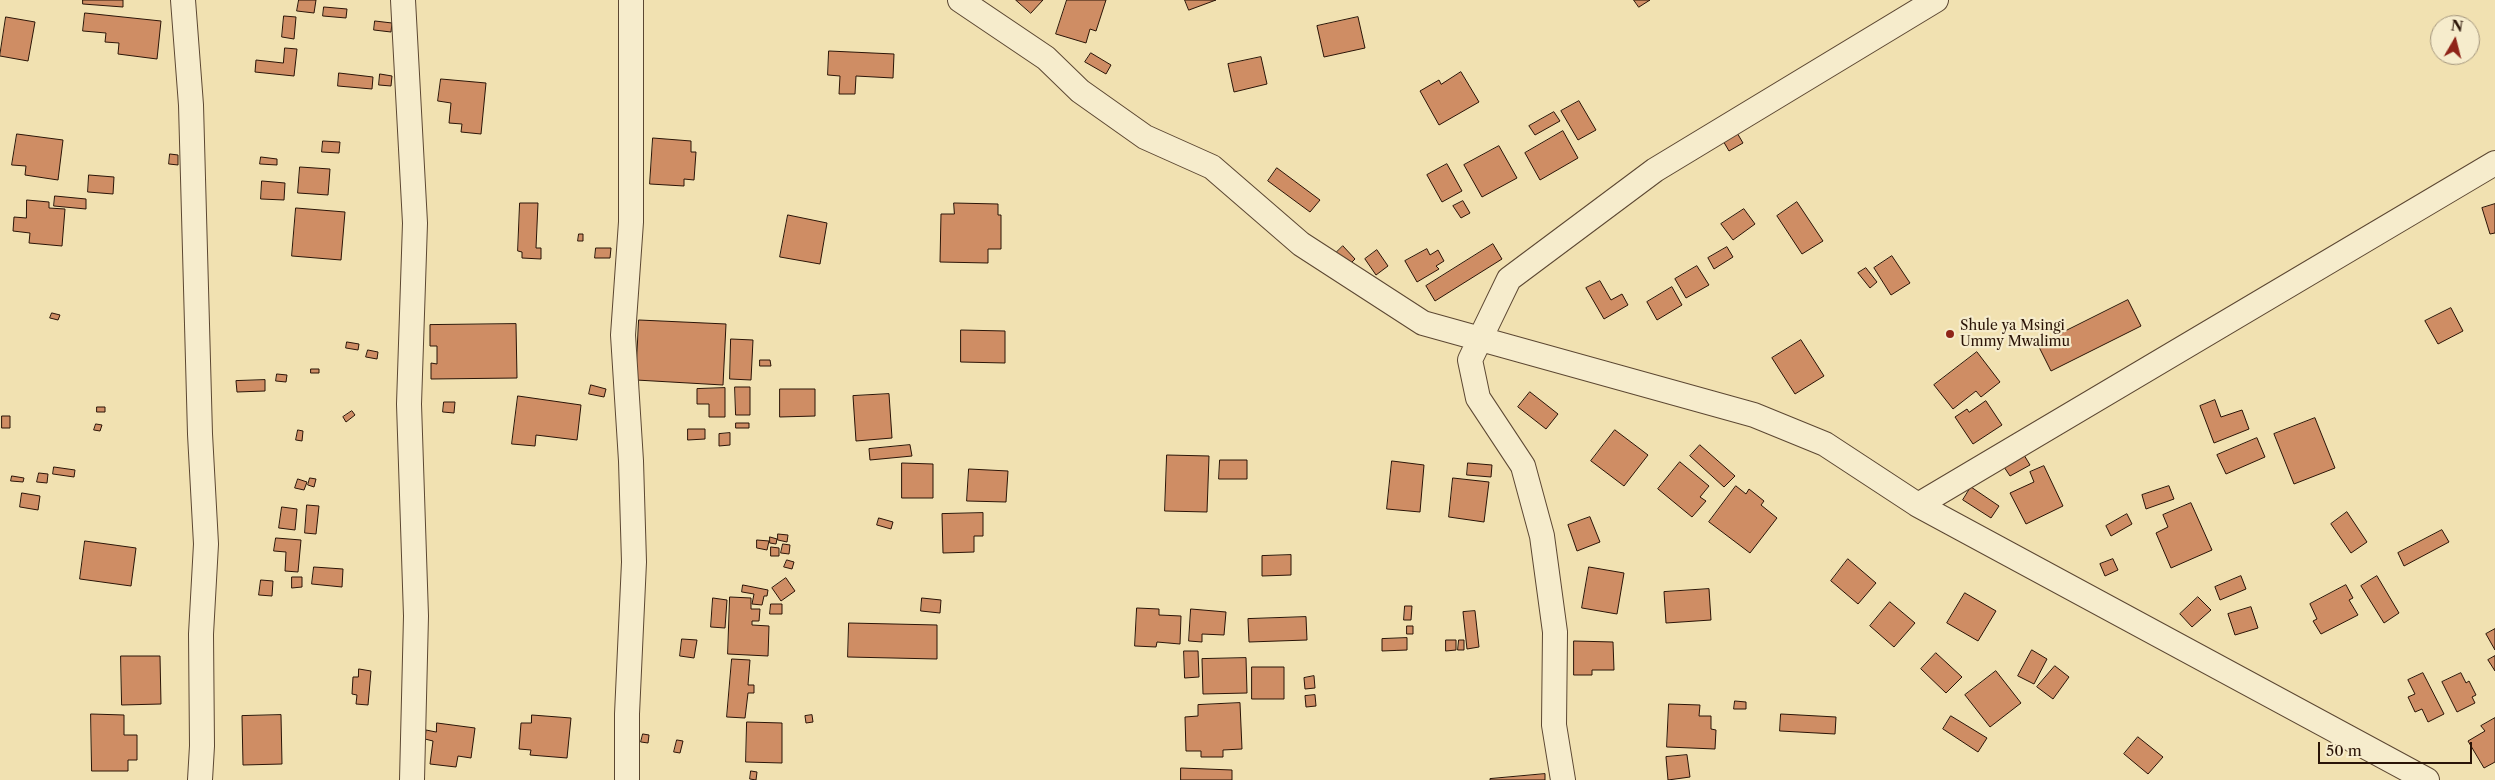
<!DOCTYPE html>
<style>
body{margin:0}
#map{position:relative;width:2495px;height:780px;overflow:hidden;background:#f1e1b1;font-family:"Libre Caslon Text",serif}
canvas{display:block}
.north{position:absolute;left:2430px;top:15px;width:50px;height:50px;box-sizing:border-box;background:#f6eccc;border:1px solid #a4967d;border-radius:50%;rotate:8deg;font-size:14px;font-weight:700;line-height:20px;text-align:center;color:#2a1407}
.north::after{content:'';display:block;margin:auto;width:18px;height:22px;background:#8f2418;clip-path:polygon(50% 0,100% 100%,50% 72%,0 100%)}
.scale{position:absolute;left:2318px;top:742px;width:154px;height:22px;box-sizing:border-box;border:2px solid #2a1407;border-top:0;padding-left:6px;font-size:15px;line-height:18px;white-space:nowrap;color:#2a1407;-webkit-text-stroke:4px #f6eccc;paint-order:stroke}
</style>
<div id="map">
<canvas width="2495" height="780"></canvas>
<div class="north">N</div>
<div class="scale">50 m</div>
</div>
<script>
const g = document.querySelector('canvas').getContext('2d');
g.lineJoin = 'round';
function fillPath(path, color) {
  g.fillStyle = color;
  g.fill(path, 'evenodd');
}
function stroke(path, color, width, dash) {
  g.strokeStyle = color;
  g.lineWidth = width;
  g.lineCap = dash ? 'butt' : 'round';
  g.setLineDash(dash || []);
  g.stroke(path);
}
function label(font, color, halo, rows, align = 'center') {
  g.font = font + ' "Libre Caslon Text",serif';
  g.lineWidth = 4.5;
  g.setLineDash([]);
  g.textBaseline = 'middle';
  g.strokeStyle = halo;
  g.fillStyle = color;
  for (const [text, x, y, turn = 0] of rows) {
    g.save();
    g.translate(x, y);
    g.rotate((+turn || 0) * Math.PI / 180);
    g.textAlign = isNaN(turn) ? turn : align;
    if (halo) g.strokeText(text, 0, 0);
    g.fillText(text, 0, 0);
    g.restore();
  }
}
const building = new Path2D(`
 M83 0H123V7L83 4Z
 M299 0H316L314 13 297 11Z
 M1016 0H1043L1031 13Z
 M1067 0H1106L1096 31 1090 29 1086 43 1056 34Z
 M1185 0H1216L1189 10Z
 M1634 0H1650L1639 7Z
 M324 7 347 9 346 18 323 16Z
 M85 13 161 21 157 59 118 54 119 43 105 42 106 33 83 31Z
 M284 16 296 17 294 39 282 37Z
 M6 17 35 22 28 61 0 56Z
 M1358 17 1365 48 1324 57 1317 26Z
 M375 21 392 23 391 32 374 30Z
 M285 48 297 49 294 76 255 72 256 60 283 63Z
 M829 51 894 54 893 78 856 76 855 94H839L840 76 828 75Z
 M1091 53 1111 65 1106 74 1085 62Z
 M1261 57 1267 84 1234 92 1228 64Z
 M1461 72 1479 102 1439 125 1420 91 1439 80 1441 84Z
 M339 73 373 77 372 89 338 86Z
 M380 74 392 76 391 86 379 85Z
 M441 79 486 83 481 134 461 132 462 124 449 123 451 103 438 101Z
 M1579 101 1596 130 1578 140 1561 111Z
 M1554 112 1560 121 1535 135 1529 126Z
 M1563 131 1578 158 1540 180 1525 153Z
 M1736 131 1743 143 1729 151 1722 139Z
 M17 134 63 140 58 180 25 175 26 166 12 165Z
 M653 138 691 141V152H696L694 180 684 179V186L650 184Z
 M323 141 340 142 339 153 322 152Z
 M1499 146 1517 178 1482 197 1464 165Z
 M170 154 178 155V165L169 164Z
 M261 157 277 159V165L260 164Z
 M1447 164 1462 191 1442 202 1427 175Z
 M300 167 330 169 328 195 298 193Z
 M1277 168 1320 200 1310 212 1268 181Z
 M89 175 114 177 113 194 88 192Z
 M262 181 285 183 284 200 261 199Z
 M55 196 86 199V209L54 206Z
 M27 200 49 202V208L65 209 62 246 29 243 30 233 13 231 14 217 26 218Z
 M1463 201 1470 213 1461 218 1453 206Z
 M1797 202 1823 241 1802 254 1777 216Z
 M520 203H538L536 248H541V259L522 258V252L518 251Z
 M954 203 998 204V215H1001V249H988V263L940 262 941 214H954Z
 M2495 204V233L2490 234 2482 208Z
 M296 208 345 212 341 260 292 256Z
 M1744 209 1755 224 1733 240 1721 224Z
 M788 215 827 223 820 264 780 257Z
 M579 234H583V241H578Z
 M1493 244 1502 259 1435 301 1426 286Z
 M1343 246 1355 259 1345 269 1333 256Z
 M1727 247 1733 257 1714 269 1708 258Z
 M596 248H611L610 258H595Z
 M1427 249 1430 255 1438 250 1444 261 1436 266 1439 269 1417 282 1405 261Z
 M1377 250 1388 266 1376 275 1365 259Z
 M1892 256 1910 283 1891 295 1874 268Z
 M1697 266 1709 285 1686 298 1675 279Z
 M1866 268 1877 282 1870 288 1858 273Z
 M1600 281 1611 300 1622 294 1628 305 1604 319 1586 288Z
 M1672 287 1682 305 1657 320 1647 302Z
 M2128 300 2141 326 2051 371 2038 345Z
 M2451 308 2463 331 2438 344 2425 321Z
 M52 313 60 315 58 320 50 318Z
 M639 320 726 324 723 385 636 380Z
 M516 324 517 378 431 379V363L437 364V346H430V325Z
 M961 330 1005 331V363L961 362Z
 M731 339 753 340 751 380 730 379Z
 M1801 340 1824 376 1795 394 1772 358Z
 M347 342 359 344 358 350 346 348Z
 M368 350 378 352 377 359 366 357Z
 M1977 352 2000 382 1981 397 1976 391 1953 409 1934 385Z
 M760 360H770L771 366H760Z
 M311 369H319V373H311Z
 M277 374 287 375 286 382 276 381Z
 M265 380V391L237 392 236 381Z
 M591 385 606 389 604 397 589 394Z
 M735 387H750V415H736Z
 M725 388V417H709V404H697V389Z
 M780 389H815V416L780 417Z
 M1530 392 1558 414 1546 429 1518 407Z
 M889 394 892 438 856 441 853 396Z
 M518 396 581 405 577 440 536 435 535 446 512 444Z
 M2215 400 2221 417 2242 410 2249 429 2214 443 2200 406Z
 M1986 401 2002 425 1973 444 1955 417 1967 409 1969 412Z
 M444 402H455L454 413 443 412Z
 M97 407H105V412H97Z
 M352 411 355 415 346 422 343 417Z
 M2 416H10V428H2Z
 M2315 418 2335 468 2294 484 2274 434Z
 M736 423H749V428H736Z
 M96 424 102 425 100 431 94 430Z
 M688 429H705V439L688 440Z
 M298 430 303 431 302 441 296 440Z
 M1615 430 1648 455 1624 486 1591 461Z
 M730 433V445L719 446V434Z
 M2257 438 2265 457 2226 474 2217 455Z
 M910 445 912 456 870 460 869 449Z
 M1700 445 1735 476 1724 487 1690 456Z
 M1167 455 1209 456 1207 512 1165 511Z
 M2024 455 2030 465 2010 476 2004 467Z
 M1220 460H1247V479H1219Z
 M1392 461 1424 465 1420 512 1387 509Z
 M1680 462 1709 486 1700 497 1706 501 1692 517 1658 489Z
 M902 463 933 464V498H902Z
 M1468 463 1492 465 1491 477 1467 475Z
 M2044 466 2063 506 2026 524 2010 493 2034 482 2030 472Z
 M54 467 75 470 74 477 53 474Z
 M969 469 1008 471 1006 502 967 501Z
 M39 473 48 474 47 483 37 482Z
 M12 476 24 478 23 482 11 481Z
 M310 478 316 479 314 487 308 485Z
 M1453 478 1489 482 1484 522 1449 517Z
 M298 479 307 482 304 490 295 488Z
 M1736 486 1746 494 1749 489 1764 501 1761 505 1777 518 1750 553 1709 522Z
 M2169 486 2174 499 2146 509 2142 495Z
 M1971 487 1999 506 1991 518 1963 500Z
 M22 493 40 496 38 510 20 507Z
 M2191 503 2212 550 2171 568 2156 533 2168 527 2163 515Z
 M307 505 319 506 316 534 305 533Z
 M282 507 297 509 295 530 279 528Z
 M2347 512 2367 542 2351 553 2331 524Z
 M983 513V536H974V552L943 553 942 514Z
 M2127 514 2132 524 2111 536 2106 526Z
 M1590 517 1600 542 1577 551 1568 525Z
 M879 518 893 522 891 529 877 525Z
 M2442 530 2449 542 2404 566 2398 553Z
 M778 534 788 535 787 542 778 540Z
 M770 537 777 539 776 544 770 543Z
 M276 538 301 540 298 572 285 571 286 552 274 551Z
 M757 540 769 541 767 550 757 548Z
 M85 541 136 548 131 586 80 579Z
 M783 544 790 545 789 554 781 553Z
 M771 547 779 548V556H771Z
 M1291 555V575L1262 576V556Z
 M1848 559 1876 583 1858 604 1831 581Z
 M2113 559 2118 570 2105 576 2100 564Z
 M787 560 794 562 792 569 784 567Z
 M314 567 343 569 342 587 312 584Z
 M1589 567 1624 573 1617 614 1582 608Z
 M2241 576 2246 589 2220 600 2215 587Z
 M2377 576 2399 613 2384 623 2361 586Z
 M292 577H302V587L292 588Z
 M786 578 795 591 781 601 772 588Z
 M261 580 273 581 272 596 259 595Z
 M743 585 768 590 767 596H764L762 605 752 604 754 594 742 592Z
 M2346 585 2353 598 2349 600 2358 615 2321 634 2313 621 2317 619 2310 604Z
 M1709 589 1711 620 1666 623 1664 592Z
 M1965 593 1996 611 1978 641 1947 623Z
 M730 597 751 598V609H760L759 621H752V625L769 626 768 656 728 654Z
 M2198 597 2211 610 2192 627 2180 614Z
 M713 598 727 600 725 628 711 627Z
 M922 598 941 600 940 613 921 611Z
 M1890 602 1915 623 1894 647 1870 626Z
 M771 604H782V614H770Z
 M1405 606H1412L1411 620H1404Z
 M2251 607 2258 628 2235 635 2228 614Z
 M1137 608 1159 609V615L1181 616 1180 644 1157 642 1156 647 1135 646Z
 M1191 609 1226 612 1224 635 1202 634V642L1189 641Z
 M1475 611 1479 647 1467 649 1463 612Z
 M1306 617 1307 640 1249 642 1248 619Z
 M849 623 937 625V659L848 657Z
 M1407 626H1413V634H1407Z
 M2495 629V650L2486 634Z
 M1407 638V650L1382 651V639Z
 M682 639 697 640 694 658 680 656Z
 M1446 640H1456V650L1446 651Z
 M1459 640H1464V650H1458Z
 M1574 641 1613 642 1614 670H1592V675H1574Z
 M2032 650 2047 659 2034 684 2018 676Z
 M1184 651H1198L1199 677 1185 678Z
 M1936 653 1962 677 1946 693 1921 669Z
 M121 656H160L161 704 122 705Z
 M2495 656V671L2488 660Z
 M1246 658 1247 693 1203 694 1202 659Z
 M732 659 750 660 748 685H754V693H748L745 718 727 717Z
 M2055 666 2069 677 2053 699 2037 687Z
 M1252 667H1284V699H1252Z
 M359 669 371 671 368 705 356 704 357 695 352 694 353 677H358Z
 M1996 671 2021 703 1990 727 1965 695Z
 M2423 673 2444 714 2428 722 2422 709 2415 712 2408 697 2415 694 2408 680Z
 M2461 673 2466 683 2469 681 2476 695 2472 697 2475 703 2457 712 2442 682Z
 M1314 676 1315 688 1305 689 1304 678Z
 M1315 695 1316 706 1306 707 1305 696Z
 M1735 701 1746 702V709H1734Z
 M1240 703 1242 749 1223 750V757H1201V751H1186L1185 717 1198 716V705Z
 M1669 704 1700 705 1699 716H1711V729L1716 730 1715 749 1667 747Z
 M91 714 124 715V735H137V760H128V771H92Z
 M1781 714 1836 717 1835 734 1780 731Z
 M281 715 282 764 243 765 242 716Z
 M532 715 571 718 567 758 530 755 531 750 519 749 521 723H531Z
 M812 715 813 722 806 723 805 716Z
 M1951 716 1987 738 1978 752 1943 729Z
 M2495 718V762L2484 768 2468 741 2485 731 2481 726Z
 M747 722 782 723V763L746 762Z
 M437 723 475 728 471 758 458 756 456 767 430 764 433 741 425 739 426 730 436 732Z
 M643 734 649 735 648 743 641 742Z
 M2138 737 2163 757 2148 774 2124 754Z
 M677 740 683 741 680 753 674 752Z
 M1687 755 1690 777 1668 780 1666 757Z
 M1181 768 1232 770V780H1181Z
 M751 771 757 772 756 780 750 779Z
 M1545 774V780H1490V779Z`);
fillPath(building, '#cf8d64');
stroke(building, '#2a1407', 1);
const street = new Path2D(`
 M183 0 191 105 200 434 206 544 201 634 202 746 200 780
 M403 0 415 223 409 404 416 616 412 780
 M960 0 1046 58 1080 91 1145 137 1212 167 1301 244 1423 323 1754 415 1825 444 1918 505 2427 780
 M1918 505 2495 163
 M627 780V714L634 562 631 461 623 335 631 222V0
 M1563 780 1554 725 1555 632 1542 536 1523 466 1478 398 1470 360 1480 339 1509 279 1655 170 1936 0`);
stroke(street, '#5c4732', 26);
stroke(street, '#f6eccc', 24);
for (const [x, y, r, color] of [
 [1950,334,5,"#8f2418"]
]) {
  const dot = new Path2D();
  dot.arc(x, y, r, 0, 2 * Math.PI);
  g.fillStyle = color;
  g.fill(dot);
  stroke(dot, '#f6eccc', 2);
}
label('14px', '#2a1407', '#f6eccc', [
 ["Shule ya Msingi",1960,326],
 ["Ummy Mwalimu",1960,342]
], 'left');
</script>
